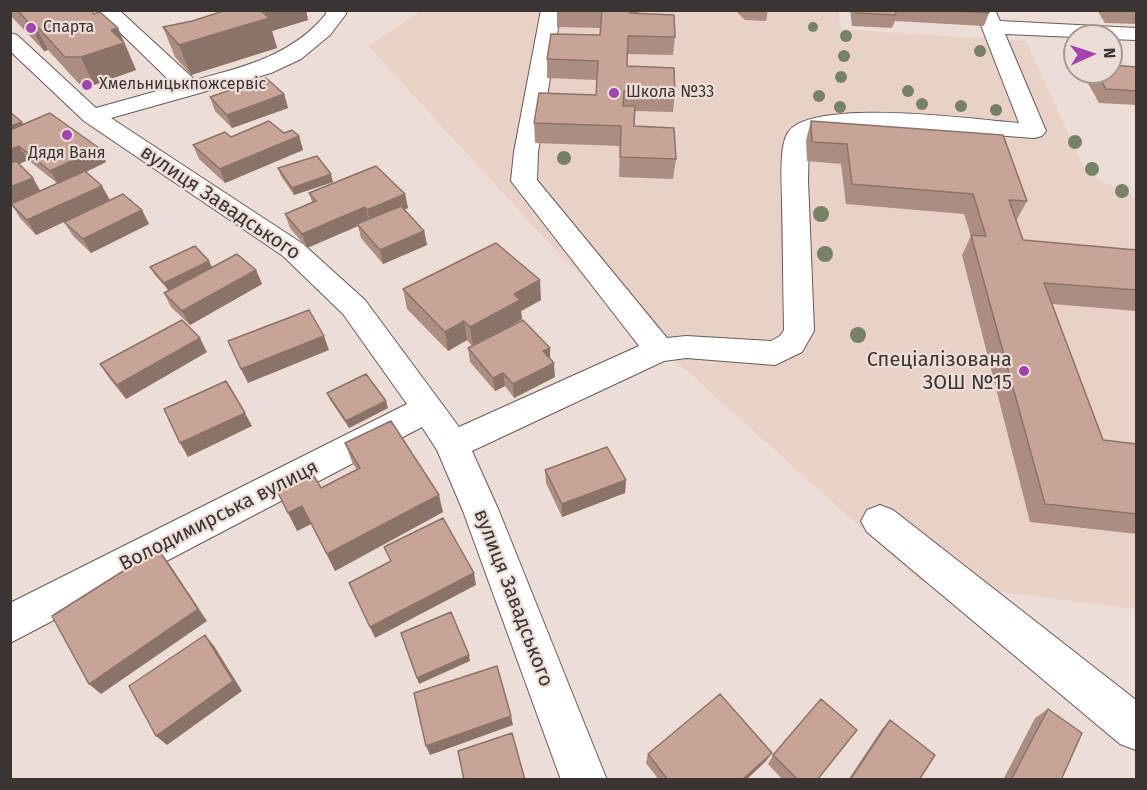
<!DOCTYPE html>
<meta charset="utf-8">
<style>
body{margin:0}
#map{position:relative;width:1147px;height:790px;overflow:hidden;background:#edddd7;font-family:"Fira Sans",sans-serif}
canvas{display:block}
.frame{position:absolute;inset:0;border:12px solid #3a3432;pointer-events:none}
.north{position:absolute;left:1063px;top:24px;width:60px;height:60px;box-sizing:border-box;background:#edddd7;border:2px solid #a59995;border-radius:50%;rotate:87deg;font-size:16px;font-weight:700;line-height:24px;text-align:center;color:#3a3432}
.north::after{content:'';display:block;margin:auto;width:21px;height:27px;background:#a244ae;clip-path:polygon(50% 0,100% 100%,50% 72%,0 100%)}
</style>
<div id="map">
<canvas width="1147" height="790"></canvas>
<div class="frame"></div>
<div class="north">N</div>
</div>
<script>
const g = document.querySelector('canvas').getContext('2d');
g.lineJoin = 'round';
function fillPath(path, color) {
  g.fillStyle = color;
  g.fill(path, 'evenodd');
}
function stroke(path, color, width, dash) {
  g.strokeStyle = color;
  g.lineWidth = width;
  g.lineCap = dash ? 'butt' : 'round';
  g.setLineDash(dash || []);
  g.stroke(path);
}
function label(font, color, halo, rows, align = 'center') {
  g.font = font + ' "Fira Sans",sans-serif';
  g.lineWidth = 4.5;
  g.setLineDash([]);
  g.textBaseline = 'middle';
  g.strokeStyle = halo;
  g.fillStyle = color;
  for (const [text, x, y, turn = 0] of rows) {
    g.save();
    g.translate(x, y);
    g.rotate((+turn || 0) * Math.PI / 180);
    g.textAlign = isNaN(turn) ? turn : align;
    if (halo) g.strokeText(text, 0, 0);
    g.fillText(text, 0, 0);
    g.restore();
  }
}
fillPath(new Path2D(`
 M423 10H838L841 29 1026 41 1087 174 1136 198V609L921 582 566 262 368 46Z`), '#e9d1c8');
const minor = new Path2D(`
 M97 10H119L195 80C244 67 293 55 326 14L325 10H345L346 14 330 35 301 59 271 73 111 118 303 244 365 300 459 427 639 346 511 181 514 152 541 10H561L538 152 537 180 667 338 686 336 771 341 780 336 784 330C783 288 783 245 782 202 782 185 779 148 787 134 807 96 978 120 1019 123L975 10H995L1000 21 1136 28V40L1111 39V36L1075 37 1005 34 1046 131 1042 136 1034 138 860 125 822 130 809 139 808 180 814 331 802 352 775 365 686 358 664 361 472 451 499 511 607 780H561L463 511 437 450 422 427 10 643V603L407 404 343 314 283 256 84 121 10 51V33L17 35 96 108 175 86Z
 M880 505 893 510 1136 700V750L1120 744 867 532 861 521 867 510Z`);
stroke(minor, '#675a55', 2);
fillPath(minor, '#fff');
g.fillStyle = '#778166';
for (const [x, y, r] of [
 [813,27,5],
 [846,36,6],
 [980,51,6],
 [844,56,6],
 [841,77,6],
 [908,91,6],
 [819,96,6],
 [922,104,6],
 [961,106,6],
 [840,107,6],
 [996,110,6],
 [1075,142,7],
 [564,158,7],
 [1092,169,7],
 [1122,191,7],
 [821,214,8],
 [825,254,8],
 [858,335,8]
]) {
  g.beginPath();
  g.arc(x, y, r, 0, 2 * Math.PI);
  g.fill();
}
fillPath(new Path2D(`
 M10 10H91L94 14 118 28 136 70 94 85 79 84 48 50 44 51 10 15Z
 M306 10 308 20 272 31 277 48 191 75 175 57 163 27 192 21 226 11Z
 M557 10H638V14L675 37 673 55 627 54V66L675 93 673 112 635 111 634 126 676 159 673 179 619 177 620 146 535 143 534 123 596 95 597 80 547 78V59L600 35 601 28 557 27Z
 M735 10H768L766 21 745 20Z
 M850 10H987L989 13 984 26 895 21 892 28 852 26Z
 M1097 10H1137V24L1105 23Z
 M1137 67V105L1099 103 1085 78 1088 72H1111Z
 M284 94 288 108 232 128 215 111 210 97Z
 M10 112 24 125 99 148 106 162 86 172 110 200 142 210 149 224 91 253 73 236 64 222 107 202 36 235 20 218 12 205H10ZM28 160 57 183 40 191 19 164Z
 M811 121 1027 201 1016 221 1023 240 1137 250V311L1052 304 1103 440 1137 444V534L1030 522 962 255 971 236 964 214 846 204 841 164 807 161 806 140Z
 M284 133 299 136 303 150 225 183 199 159 193 145 231 137Z
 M278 168 333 182 294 195 281 176Z
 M309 193 405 194 408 208 404 210 424 231 427 245 383 264 361 238 358 226 307 248 290 228 285 214 312 202Z
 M150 267H212L256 270 262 284 190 325 171 307 164 293 168 290 154 274Z
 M403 289 541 300 521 311 522 319 496 334 550 359 555 377 514 398 505 386 495 391 470 362 468 348 472 346 467 340 448 351 407 309Z
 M207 352 126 399 109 378 100 364Z
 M327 393 388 408 349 428 330 400Z
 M345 443 443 512 335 571 311 524 297 531 321 488 357 470 352 462Z
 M545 470 626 480 625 493 562 517 546 483Z
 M1048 709 1061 780H1003L1035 718Z
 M890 720 919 780H848L882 729Z
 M648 754 766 761 746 780H659L646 763Z
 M773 755 817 780H783L768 764Z`), '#ac8d81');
fillPath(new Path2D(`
 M264 10H306L308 20 272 31 277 48 191 75 179 45 266 19Z
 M34 23 48 50 44 51 30 24Z
 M118 28 136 70 94 85 81 57 111 30Z
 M284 94 288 108 232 128 227 115Z
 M22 122 26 129 10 135V126Z
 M299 136 303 150 225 183 220 169Z
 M19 146 28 160 10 168V150Z
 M99 148 106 162 59 185 50 171Z
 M331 174 333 182 294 195 292 188Z
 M33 178 41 192 10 205V187Z
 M102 186 110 200 36 235 27 220Z
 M405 194 408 208 371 224 367 210Z
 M365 207 369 221 357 224 358 226 307 248 302 234Z
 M142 210 149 224 91 253 83 239Z
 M424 231 427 245 383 264 380 250Z
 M209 261 213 269 168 290 164 283Z
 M256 270 262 284 190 325 182 311Z
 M540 280 541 300 521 311 522 319 473 347 470 327 514 294Z
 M464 321 467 340 448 351 445 332Z
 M324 336 329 350 248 383 241 369Z
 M200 338 207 352 126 399 117 385Z
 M550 348V362L543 351Z
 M554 363 555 377 514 398 513 384Z
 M503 373 505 386 495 391 493 378Z
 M386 401 388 408 349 428 346 421Z
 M245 413 252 426 188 457 180 443Z
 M626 480 625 493 562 517V504Z
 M439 495 443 512 335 571 327 554Z
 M302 506 311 524 297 531 288 513Z
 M158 549 168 562 207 621 101 694 89 684Z
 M474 573 476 585 375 638 370 627Z
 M205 635 214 646 242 691 167 745 156 736Z
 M469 655 470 661 419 684 417 678Z
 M511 716 513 725 430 755 426 746Z
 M772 753 766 761 746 780H742Z`), '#8c7369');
const building = new Path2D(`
 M17 10H91L94 14 100 12 118 28 111 30 124 43 81 57H65L34 23 30 24Z
 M227 10H260L269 18 179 45 163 27 192 21Z
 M602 10H630V13L674 15 675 37 628 36 627 66 674 68 675 93 624 91 623 106H635L634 126 674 128 676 159 620 157 621 126 534 123 539 93 596 95 598 61 547 59 551 34 600 35Z
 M855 10H895L896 15 856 13Z
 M941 10H987L989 13Z
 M1111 65 1137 67V91L1106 89 1096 72H1111Z
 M266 78 284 94 227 115 210 97Z
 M10 112 22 122 10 126Z
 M50 113 99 148 50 171 19 146 10 150V130Z
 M269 121 284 133 292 130 299 136 220 169 193 145 225 132 231 137Z
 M811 121 1003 135 1027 201 1009 200 1023 240 1137 250V290L1044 283 1103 440 1137 444V514L1045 504 971 235 986 236 973 194 852 184 847 144 812 142Z
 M317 156 331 174 292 188 278 168Z
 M16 161 33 178 10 187V163Z
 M376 166 405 194 367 210 365 207 302 234 285 214 316 201 309 193Z
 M85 171 102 186 27 220 11 204Z
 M123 194 142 210 83 239 64 222Z
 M401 206 424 231 380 250 357 224Z
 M496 243 540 280 514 294 520 300 470 327 464 321 445 332 403 289Z
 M195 246 209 261 164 283 150 267Z
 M237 254 256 270 182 311 164 293Z
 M309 310 324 336 241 369 228 341Z
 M182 320 200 338 117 385 100 364Z
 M523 320 550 348 543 351 554 363 513 384 503 373 493 378 468 348Z
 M366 374 386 401 346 421 327 393Z
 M226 381 245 413 180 443 164 409Z
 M391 421 439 495 327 554 302 506 288 513 273 483 308 466 321 488 360 468 345 443Z
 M607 447 626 480 562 504 545 470Z
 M443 518 474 573 370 627 349 583 391 561 384 547Z
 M158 549 198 609 89 684 52 616Z
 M451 612 469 655 417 678 401 633Z
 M205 635 233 681 156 736 129 686Z
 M497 666 511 716 426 746 414 693Z
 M720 694 772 753 742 780H668L648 754Z
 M821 699 857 730 817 780H798L773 755Z
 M1048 709 1082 733 1061 780H1011Z
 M890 720 935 755 919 780H850Z
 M512 733 525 780H464L458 751Z`);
fillPath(building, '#c8a496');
stroke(building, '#8c7369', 1.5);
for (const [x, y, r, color] of [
 [31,28,6,"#a244ae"],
 [87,85,6,"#a244ae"],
 [614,93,6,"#a244ae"],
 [67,135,6,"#a244ae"],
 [1024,371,6,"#a244ae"]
]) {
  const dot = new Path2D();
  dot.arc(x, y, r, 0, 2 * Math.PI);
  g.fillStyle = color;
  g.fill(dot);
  stroke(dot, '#edddd7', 2);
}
label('16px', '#3a3432', '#edddd7', [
 ["Спарта",43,28],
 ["Хмельницькпожсервіс",99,85],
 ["Школа №33",626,93],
 ["Дядя Ваня",67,154,"center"]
], 'left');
label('20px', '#3a3432', '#edddd7', [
 ["вулиця Завадського",220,203,34],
 ["Володимирська вулиця",219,516,-27],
 ["вулиця Завадського",513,598,69]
]);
label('20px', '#3a3432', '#edddd7', [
 ["Спеціалізована",1012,360],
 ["ЗОШ №15",1012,383]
], 'right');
</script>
